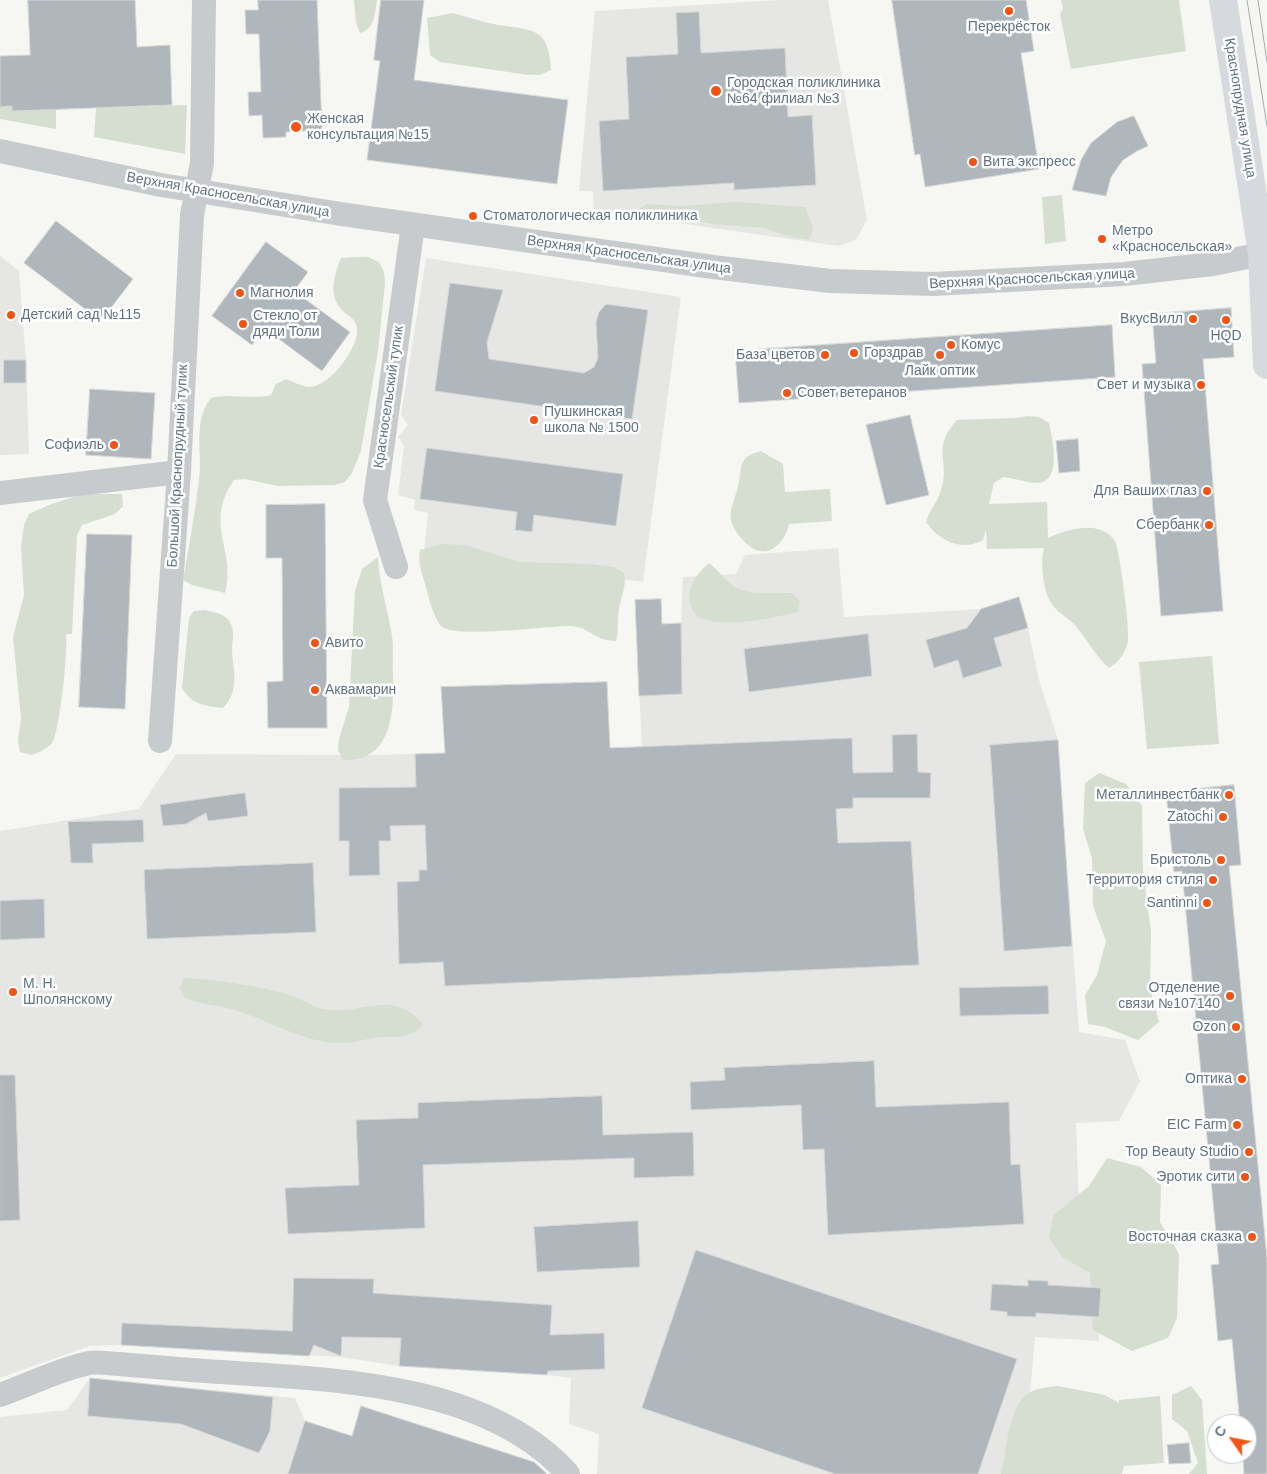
<!DOCTYPE html>
<meta charset="utf-8">
<style>
body{margin:0}
#map{position:relative;width:1267px;height:1474px;overflow:hidden;background:#f6f6f2;font-family:Helvetica,sans-serif}
canvas{display:block}
.north{position:absolute;left:1207px;top:1414px;width:50px;height:50px;box-sizing:border-box;background:#fff;border:1px solid #c0c7cf;border-radius:50%;rotate:303deg;font-size:14px;font-weight:700;line-height:20px;text-align:center;color:#627486}
.north::after{content:'';display:block;margin:auto;width:18px;height:22px;background:#f55313;clip-path:polygon(50% 0,100% 100%,50% 72%,0 100%)}
</style>
<div id="map">
<canvas width="1267" height="1474"></canvas>
<div class="north">С</div>
</div>
<script>
const g = document.querySelector('canvas').getContext('2d');
g.lineJoin = 'round';
function fillPath(path, color) {
  g.fillStyle = color;
  g.fill(path, 'evenodd');
}
function stroke(path, color, width, dash) {
  g.strokeStyle = color;
  g.lineWidth = width;
  g.lineCap = dash ? 'butt' : 'round';
  g.setLineDash(dash || []);
  g.stroke(path);
}
function label(font, color, halo, rows, align = 'center') {
  g.font = font + ' Helvetica,sans-serif';
  g.lineWidth = 5;
  g.setLineDash([]);
  g.textBaseline = 'middle';
  g.strokeStyle = halo;
  g.fillStyle = color;
  for (const [text, x, y, turn = 0] of rows) {
    g.save();
    g.translate(x, y);
    g.rotate((+turn || 0) * Math.PI / 180);
    g.textAlign = isNaN(turn) ? turn : align;
    if (halo) g.strokeText(text, 0, 0);
    g.fillText(text, 0, 0);
    g.restore();
  }
}
fillPath(new Path2D(`
 M779 0H828L867 220 856 240 839 246 594 211 593 191H579L595 11Z
 M0 256 19 271 26 360 29 454 0 455Z
 M426 258 681 297 643 582 424 551 428 513 414 510 415 500 398 495 404 446 398 437 408 425 401 415Z
 M838 548 844 617 981 609 1028 628 1039 680 1058 740 1079 1032 1125 1040 1140 1081 1119 1121 1076 1123 1079 1210 1099 1317V1341L1035 1337 1023 1474H597L599 1434 569 1424 571 1378 547 1375 399 1366 341 1357 121 1345 89 1346 0 1378V831L139 809 176 754 373 755 642 747 636 625 681 623 683 577 736 574 745 555Z
 M90 1378 295 1398 305 1421 351 1436 361 1406 528 1474H0V1417L67 1410Z`), '#e6e7e5');
fillPath(new Path2D(`
 M354 0H377C375 13 375 29 360 33L356 22Z
 M1061 0H1179L1186 51 1071 69 1060 14 1063 9Z
 M453 13C468 17 483 22 498 25 534 30 549 28 551 70L540 75H529L440 62 430 55 427 18Z
 M187 105 185 154 94 137 96 108Z
 M12 106 56 109V129L0 119V107Z
 M1062 195 1066 241 1045 244 1042 197Z
 M736 202 806 207 813 229 809 240 787 236 764 228 713 224 671 216 661 212 648 215 636 211 646 204 682 206Z
 M357 257H368L379 262 384 272 385 283 378 351 361 451 352 473 345 482 335 485 278 486 245 479 234 480C203 524 237 551 225 593L192 585 183 580C189 546 195 513 199 480 203 452 192 422 211 398 232 393 251 400 271 395L276 384 286 379C292 381 301 386 308 387 328 389 359 348 357 329 356 319 350 317 344 312 327 297 334 276 341 258Z
 M1028 416 1039 417 1049 423C1052 438 1064 484 1035 483 1024 482 1014 478 1003 477L994 483 989 504 1047 502 1048 538C1064 531 1091 522 1107 533 1110 535 1114 539 1115 541 1120 552 1130 629 1128 641 1125 653 1120 661 1109 668 1095 656 1087 639 1075 625 1067 617 1055 611 1050 601 1043 589 1040 560 1044 548L987 549 986 530 983 540C962 552 939 541 926 522 929 510 938 502 941 490 951 460 930 450 957 420L1016 418Z
 M761 451 783 464 785 492 830 489 832 521 789 524C783 549 762 562 743 540 737 534 733 528 731 520 729 508 736 497 738 486 743 466 737 457 761 451Z
 M82 494H122L123 506 115 514 82 525 77 535 72 634H66C68 651 60 731 52 743 47 749 39 752 32 755L20 752 18 741 21 718 13 637 24 595 21 547 24 525 29 514 49 505Z
 M442 544 465 545 521 562 592 564 614 567 624 573C627 587 621 595 619 609 617 620 619 630 616 641 594 641 589 626 570 626 546 626 453 639 441 626 434 617 429 601 427 590 423 576 417 564 420 550Z
 M378 557C379 583 388 610 392 636 394 649 392 662 393 675 394 713 392 762 343 760L338 750 339 739 349 707 355 591 362 569Z
 M709 563C716 568 720 574 726 580 745 598 768 592 792 593L800 601 798 612C767 619 727 629 697 617 682 596 691 579 709 563Z
 M204 610C214 612 227 614 231 624 235 633 232 643 232 652 234 672 239 692 223 708 205 706 192 705 182 688L189 618 194 611Z
 M1212 656 1219 744 1147 749 1139 662Z
 M1099 773 1126 784 1142 806 1143 872 1151 932 1150 988 1159 1022 1138 1040 1105 1027 1088 1024 1085 995 1097 975 1106 941 1093 906 1092 858 1083 829 1085 783Z
 M184 978C219 980 253 985 287 994 301 998 314 1009 330 1010 363 1014 395 988 423 1025 409 1039 399 1036 381 1037 368 1038 356 1043 343 1043 307 1044 274 1023 241 1012 223 1005 203 1006 185 998L180 988Z
 M1107 1158 1141 1167 1161 1185 1160 1222 1179 1254 1177 1318 1168 1338 1132 1351 1093 1330 1090 1273 1062 1257 1049 1237 1054 1215 1089 1186Z
 M1058 1386 1105 1395 1119 1403V1400L1160 1396 1164 1463 1124 1466 1122 1474H1001C1007 1452 1007 1413 1025 1396 1033 1388 1048 1387 1058 1386Z
 M1191 1386 1202 1400 1207 1474H1189L1198 1463 1187 1431 1172 1419V1395Z`), '#d6ded2');
const building = new Path2D(`
 M28 0H135L137 47 170 45 172 105 12 111V106L0 107V56L30 55Z
 M258 0H317L322 130 286 132V137L263 138 262 115 249 116 248 92H261L259 34H246L245 10H258Z
 M381 0H424L414 80 568 100 557 184 367 160 380 61 374 60Z
 M892 0H1026L1034 51 1021 53 1039 169 925 187 920 154 915 155Z
 M699 12 701 53 785 48 788 117 812 115 816 185 734 190V183L603 191 599 121 629 119 626 57 678 54 676 13Z
 M1134 116 1148 146 1137 151 1123 160 1111 177 1106 196 1072 190 1081 160 1091 143 1117 122Z
 M56 221 133 279 101 321 24 263Z
 M266 242 308 272 294 291 350 332 322 371 264 328 252 345 212 316Z
 M450 283 503 290 487 342 489 359 584 373 594 367 598 358 596 322 599 312 606 304 648 310 632 419 435 391Z
 M1231 308 1234 357 1203 359 1223 611 1161 616 1142 364 1156 363 1152 314Z
 M1112 325 1115 377 739 403 735 351Z
 M4 360H26V383H4Z
 M90 389 155 393 151 459 86 455Z
 M910 415 929 495 886 505 866 425Z
 M1078 439 1080 471 1059 473 1056 441Z
 M427 448 623 474 616 526 534 515 532 532 515 530 517 512 420 499Z
 M325 504 327 728H268L267 682 283 681 282 558H266V505Z
 M87 534 132 535 125 709 79 707Z
 M1019 597 1028 628 994 638 1002 666 963 678 958 660 934 668 926 640 967 628 981 609Z
 M661 599 662 624 681 623 682 694 639 696 635 600Z
 M868 634 872 676 749 692 744 649Z
 M607 682 610 748 852 738 853 773 893 772 892 735 917 734 918 772 931 773 930 798H853V808L836 809 838 843 911 841 919 965 445 986 443 962 399 964 397 882 419 881V870H427L425 825 390 826 391 841H379L380 875 349 876V841H339V788L416 787 415 754 445 753 441 687Z
 M1058 740 1072 946 1004 951 990 745Z
 M1234 785 1241 865 1229 866 1267 1259V1474H1244L1243 1454H1247V1424H1240L1232 1339 1218 1341 1211 1265 1219 1264 1216 1233 1182 871 1174 872 1166 792Z
 M245 793 248 816 208 821 206 813 186 824 163 826 160 805Z
 M143 820 144 842 92 844 93 863H71L68 822Z
 M313 863 316 932 147 939 144 870Z
 M44 899 45 938 0 940V901Z
 M1048 986 1049 1014 960 1016 959 988Z
 M874 1061 876 1107 1009 1102 1011 1165 1020 1164 1024 1224 828 1235 824 1149 803 1150 801 1105 691 1110 690 1082 725 1080 724 1068Z
 M0 1075H15L20 1220 0 1221Z
 M602 1096 603 1135 693 1132 694 1176 634 1178V1158L423 1165 425 1228 288 1234 285 1188 359 1185 356 1120 418 1118V1103Z
 M638 1221 640 1267 537 1272 534 1227Z
 M696 1250 1017 1359 978 1474H835L642 1408Z
 M294 1278 374 1279 373 1293 552 1305 550 1335 604 1333 605 1369 548 1371 547 1375 399 1366 401 1338 342 1337 341 1356 314 1345 309 1356 121 1345 122 1323 292 1331Z
 M1028 1280 1048 1281V1285L1101 1288 1099 1317 1036 1313V1317L1007 1316V1312L990 1310 992 1284 1028 1286Z
 M90 1378 273 1397 270 1431 259 1453 181 1424 88 1416Z
 M361 1406 534 1462 547 1474H288L305 1421 352 1436Z
 M1189 1443 1191 1463 1169 1464 1167 1445Z`);
fillPath(building, '#afb7bd');
stroke(building, '#d7d7d4', 1);
stroke(new Path2D(`
 M0 151 161 185 341 214 713 267 830 281 933 284 1124 274 1213 264 1262 254
 M0 493 179 472
 M396 567 375 500 413 225
 M160 741 179 472 192 215 202 163 204 0
 M0 1395C28 1385 60 1369 89 1363 98 1361 110 1364 119 1364 143 1366 167 1368 191 1370 311 1379 482 1377 568 1474`), '#c8cbce', 24);
stroke(new Path2D(`
 M1223 0 1262 254 1267 365`), '#d6dadf', 28);
stroke(new Path2D(`
 M1247 0 1267 126
 M1258 0 1267 62`), '#a5abb1', 1);
for (const [x, y, r, color] of [
 [1009,11,5,"#f55313"],
 [716,91,6,"#f55313"],
 [296,127,6,"#f55313"],
 [973,162,5,"#f55313"],
 [473,216,5,"#f55313"],
 [1102,239,5,"#f55313"],
 [240,293,5,"#f55313"],
 [11,315,5,"#f55313"],
 [1193,319,5,"#f55313"],
 [1226,320,5,"#f55313"],
 [243,324,5,"#f55313"],
 [951,345,5,"#f55313"],
 [854,353,5,"#f55313"],
 [825,355,5,"#f55313"],
 [940,355,5,"#f55313"],
 [1201,385,5,"#f55313"],
 [787,393,5,"#f55313"],
 [534,420,5,"#f55313"],
 [114,445,5,"#f55313"],
 [1207,491,5,"#f55313"],
 [1209,525,5,"#f55313"],
 [315,643,5,"#f55313"],
 [315,690,5,"#f55313"],
 [1229,795,5,"#f55313"],
 [1223,817,5,"#f55313"],
 [1221,860,5,"#f55313"],
 [1213,880,5,"#f55313"],
 [1207,903,5,"#f55313"],
 [13,992,5,"#f55313"],
 [1230,996,5,"#f55313"],
 [1236,1027,5,"#f55313"],
 [1242,1079,5,"#f55313"],
 [1237,1125,5,"#f55313"],
 [1249,1152,5,"#f55313"],
 [1245,1177,5,"#f55313"],
 [1252,1237,5,"#f55313"]
]) {
  const dot = new Path2D();
  dot.arc(x, y, r, 0, 2 * Math.PI);
  g.fillStyle = color;
  g.fill(dot);
  stroke(dot, '#fff', 2);
}
label('14px', '#627486', '#fff', [
 ["Перекрёсток",1009,27,"center"],
 ["Городская поликлиника",727,83,"left"],
 ["№64 филиал №3",727,99,"left"],
 ["Женская",307,119,"left"],
 ["консультация №15",307,135,"left"],
 ["Вита экспресс",983,162,"left"],
 ["Стоматологическая поликлиника",483,216,"left"],
 ["Метро",1112,231,"left"],
 ["«Красносельская»",1112,247,"left"],
 ["Магнолия",250,293,"left"],
 ["Детский сад №115",21,315,"left"],
 ["Стекло от",253,316,"left"],
 ["дяди Толи",253,332,"left"],
 ["ВкусВилл",1183,319],
 ["HQD",1226,336,"center"],
 ["Комус",961,345,"left"],
 ["Горздрав",864,353,"left"],
 ["База цветов",815,355],
 ["Лайк оптик",940,371,"center"],
 ["Свет и музыка",1191,385],
 ["Совет ветеранов",797,393,"left"],
 ["Пушкинская",544,412,"left"],
 ["школа № 1500",544,428,"left"],
 ["Софиэль",104,445],
 ["Для Ваших глаз",1197,491],
 ["Сбербанк",1199,525],
 ["Авито",325,643,"left"],
 ["Аквамарин",325,690,"left"],
 ["Металлинвестбанк",1219,795],
 ["Zatochi",1213,817],
 ["Бристоль",1211,860],
 ["Территория стиля",1203,880],
 ["Santinni",1197,903],
 ["М. Н.",23,984,"left"],
 ["Шполянскому",23,1000,"left"],
 ["Отделение",1220,988],
 ["связи №107140",1220,1004],
 ["Ozon",1226,1027],
 ["Оптика",1232,1079],
 ["EIC Farm",1227,1125],
 ["Top Beauty Studio",1239,1152],
 ["Эротик сити",1235,1177],
 ["Восточная сказка",1242,1237]
], 'right');
label('14px', '#627486', '#fff', [
 ["Краснопрудная улица",1240,108,81],
 ["Верхняя Красносельская улица",228,195,10],
 ["Верхняя Красносельская улица",629,255,8],
 ["Верхняя Красносельская улица",1032,279,-3],
 ["Красносельский тупик",389,397,-82],
 ["Большой Краснопрудный тупик",178,466,-87]
]);
</script>
